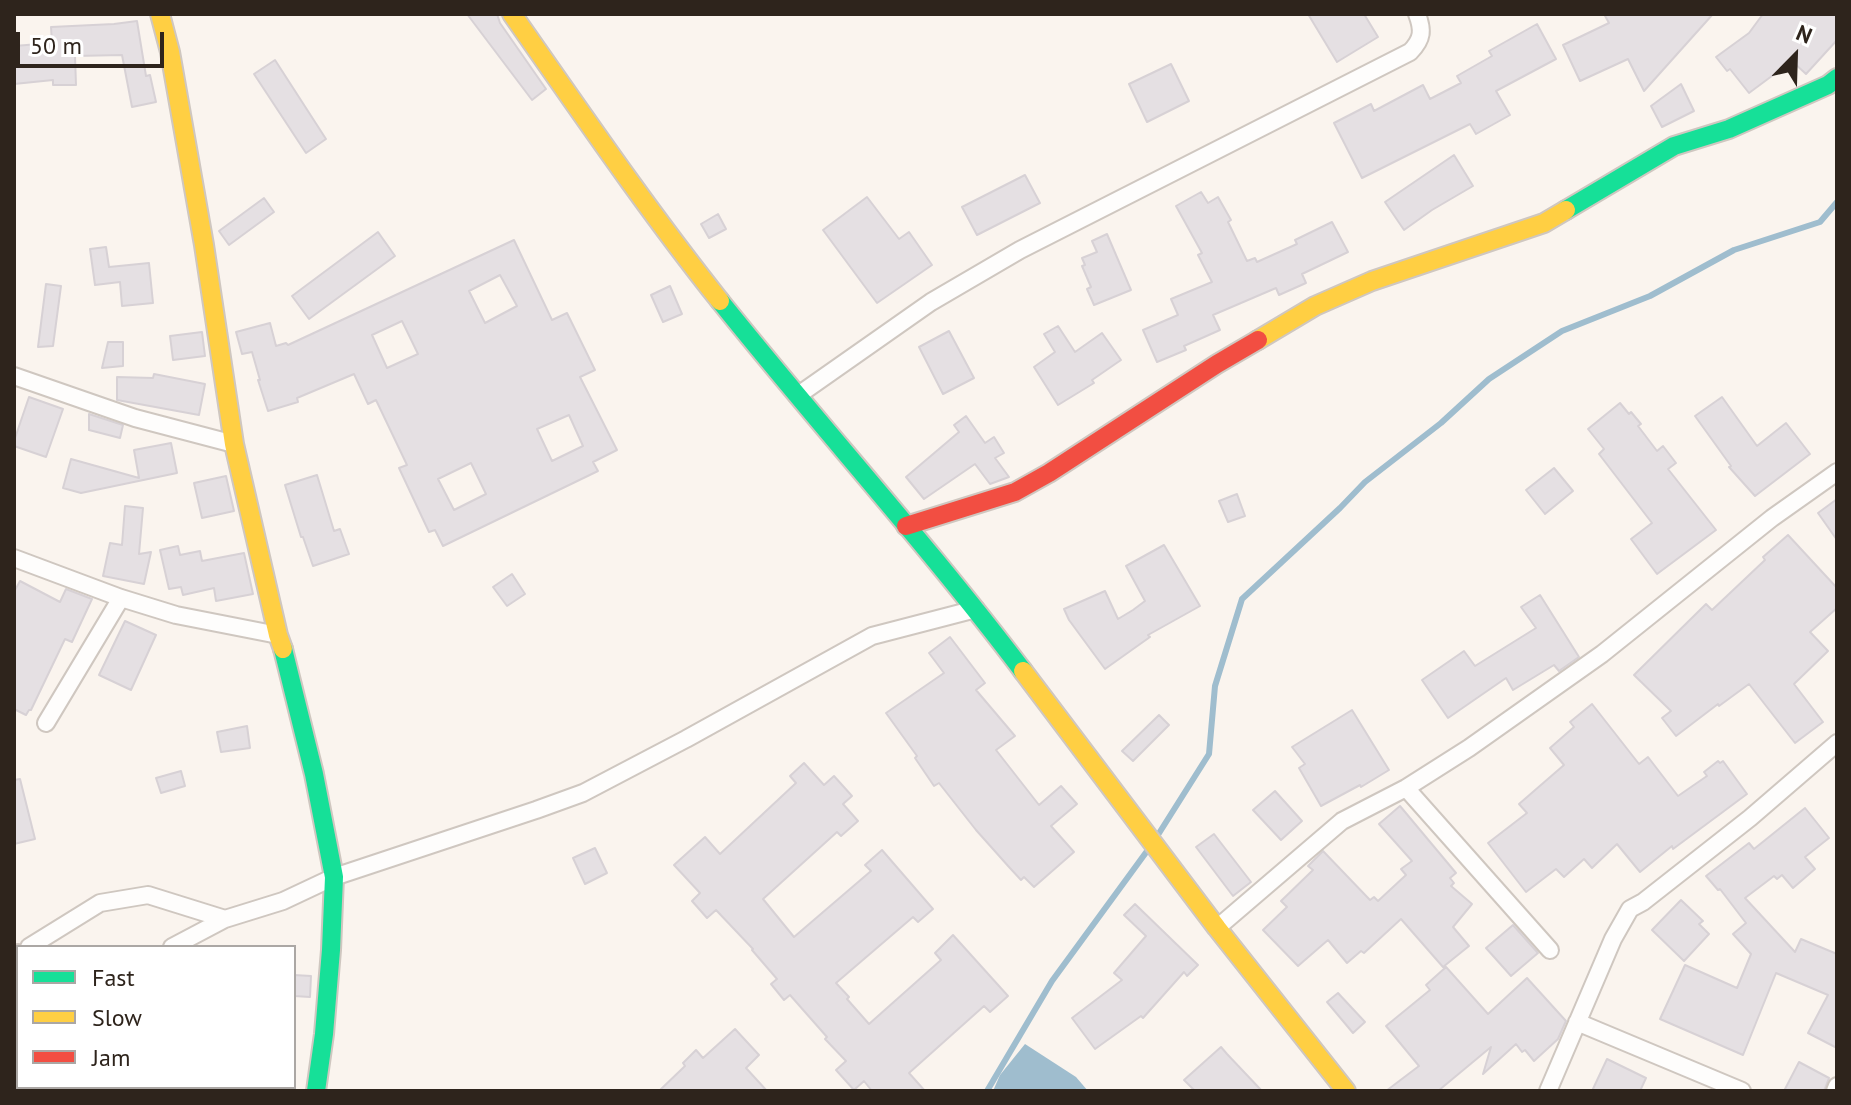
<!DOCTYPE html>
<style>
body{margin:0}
#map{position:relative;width:1851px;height:1105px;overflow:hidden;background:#faf4ee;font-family:"PT Sans",sans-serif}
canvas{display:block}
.frame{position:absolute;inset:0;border:16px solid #2e241c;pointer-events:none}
.legend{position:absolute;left:16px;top:945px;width:280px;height:144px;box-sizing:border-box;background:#fff;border:2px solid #aba7a4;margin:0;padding:10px 14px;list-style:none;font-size:24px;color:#2e241c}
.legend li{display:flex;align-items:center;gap:16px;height:40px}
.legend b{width:40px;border:2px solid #aba7a4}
.north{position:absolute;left:1755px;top:16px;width:80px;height:80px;-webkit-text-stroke:6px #fff;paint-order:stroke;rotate:23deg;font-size:22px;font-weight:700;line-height:32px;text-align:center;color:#2e241c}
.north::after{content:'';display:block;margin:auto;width:28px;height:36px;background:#2e241c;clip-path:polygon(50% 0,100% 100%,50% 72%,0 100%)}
.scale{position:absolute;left:16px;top:32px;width:148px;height:36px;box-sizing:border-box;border:4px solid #2e241c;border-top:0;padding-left:10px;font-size:24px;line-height:28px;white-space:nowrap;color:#2e241c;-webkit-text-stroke:6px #fff;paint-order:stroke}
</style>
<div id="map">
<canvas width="1851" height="1105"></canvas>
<div class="frame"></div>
<ul class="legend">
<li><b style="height:10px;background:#16e098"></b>Fast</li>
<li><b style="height:10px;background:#ffcf43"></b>Slow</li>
<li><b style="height:10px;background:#f24e42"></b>Jam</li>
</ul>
<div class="north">N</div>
<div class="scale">50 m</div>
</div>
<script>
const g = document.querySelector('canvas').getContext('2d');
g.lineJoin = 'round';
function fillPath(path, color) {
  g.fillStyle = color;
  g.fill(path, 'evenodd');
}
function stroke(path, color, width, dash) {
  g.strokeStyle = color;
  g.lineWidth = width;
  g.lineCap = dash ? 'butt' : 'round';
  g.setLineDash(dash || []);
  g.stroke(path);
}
fillPath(new Path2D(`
 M1025 1044 1076 1077 1088 1091H993L1000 1075Z`), '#9fbdce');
stroke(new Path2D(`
 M1156 838 1209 754 1215 686 1242 599 1340 508 1365 482 1441 423 1489 379 1562 331 1650 296 1734 250 1820 222 1837 202
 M987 1091 1052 981 1150 847`), '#9fbdce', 6);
const building = new Path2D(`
 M467 14H497L500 23 546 89 532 100Z
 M1308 14H1364L1378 37 1337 62Z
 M1604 14H1713L1644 91 1628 59 1580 81 1563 45 1609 23Z
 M1763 14H1837V40L1806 74 1792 61 1749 93 1730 69 1727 71 1716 57 1749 33Z
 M137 21 146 76 150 75 156 102 132 107 122 55 75 56 76 85H53V80L14 84V46L52 43 51 27 114 24Z
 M1537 24 1556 59 1496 91 1510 115 1476 134 1470 124 1362 178 1334 123 1371 104 1374 111 1423 85 1430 99 1461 83 1457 76 1492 56 1489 51Z
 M275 60 326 139 306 153 254 74Z
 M1171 64 1189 101 1147 122 1129 84Z
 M1681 84 1694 111 1662 127 1651 106Z
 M1454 155 1473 186 1432 210 1404 230 1385 202Z
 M1025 175 1040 203 977 235 962 207Z
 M1201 192 1208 203 1218 197 1231 220 1228 222 1247 261 1255 258 1257 262 1297 244 1295 240 1332 222 1348 252 1302 274 1306 283 1279 295 1276 288 1213 315 1220 330 1184 346 1186 350 1157 362 1143 330 1178 315 1171 299 1212 282 1198 255 1202 253 1176 206Z
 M867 197 899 239 909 232 932 265 877 303 823 230Z
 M264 198 274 212 229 245 219 231Z
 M718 214 726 229 709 238 701 224Z
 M378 232 395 256 309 319 292 296Z
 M1107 234 1131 290 1094 305 1087 289 1091 287 1082 266 1085 265 1082 258 1097 252 1092 241Z
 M514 240 552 320 567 313 595 370 580 377 617 450 593 462 598 471 443 546 435 530 429 532 399 468 407 465 376 400 368 404 354 374 297 398 298 402 268 411 258 380H260L252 352 242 354 236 332 270 323 276 346 286 343 288 345ZM500 275 517 306 485 323 469 291ZM402 321 418 354 387 368 372 335ZM569 415 583 446 552 461 537 429ZM471 463 486 494 454 510 438 479Z
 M106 247 109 267 149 263 153 303 122 306 120 282 95 285 90 249Z
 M46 284 61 286 53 346 38 347Z
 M670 286 682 314 663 322 651 295Z
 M1058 326 1075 352 1102 333 1121 360 1092 380 1094 383 1058 405 1034 367 1055 352 1044 334Z
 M949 331 974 378 943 394 919 347Z
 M202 332 205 356 173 360 170 336Z
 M108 342H123V366L102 368Z
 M154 374 205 384 199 415 117 400V377L153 378Z
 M29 397 63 409 46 457 14 446V441Z
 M1722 397 1757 446 1786 423 1810 454 1755 496 1729 467 1731 466 1695 416Z
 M1620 403 1629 414 1631 412 1641 424 1638 426 1657 451 1663 446 1676 463 1668 469 1716 530 1657 574 1631 539 1652 523 1599 454 1604 449 1588 429Z
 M89 414 123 425 120 438 89 430Z
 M966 416 985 443 994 437 1004 453 995 458 1009 477 990 484 975 464 924 499 906 477 959 432 954 425Z
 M171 443 177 473 81 493 63 488 71 459 139 478 134 450Z
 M1554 468 1573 491 1545 514 1526 490Z
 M317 475 334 531 340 529 349 554 313 566 303 537H301L285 485Z
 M226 476 234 511 202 518 194 483Z
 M1237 494 1245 516 1228 522 1219 501Z
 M1837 499V540L1818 513Z
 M125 506 143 508 139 554 151 552 144 584 103 576 110 543 122 545Z
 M1788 535 1837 588V608L1810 632 1828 651 1794 684 1823 722 1795 743 1749 684 1719 706 1718 704 1676 736 1662 718 1671 711 1634 675 1706 604 1712 610 1765 560 1763 557Z
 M1164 545 1200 606 1148 635 1150 637 1105 669 1069 620 1064 609 1105 591 1118 619 1133 610 1145 601 1126 566Z
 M178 546 180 555 200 551 202 561 244 553 253 594 216 601 214 588 183 595 181 587 169 589 160 550Z
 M512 574 525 594 507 606 493 587Z
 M20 581 60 602 66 589 92 599 72 642 65 639 31 710H29L26 715 14 709V592Z
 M1540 595 1579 657 1559 671 1554 665 1513 690 1506 678 1448 718 1422 680 1464 651 1475 666 1536 628 1521 607Z
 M125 621 156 635 131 690 99 675Z
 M950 637 985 683 976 690 1015 736 996 750 1039 805 1061 786 1077 804 1051 826 1074 852 1034 887 1024 877 1021 880 1009 867 976 830 939 783 934 786 915 758 917 756 886 713 944 673 929 653Z
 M1592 704 1639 764 1648 757 1678 796 1707 776 1704 772 1718 761 1720 763 1723 761 1747 794 1673 849 1672 846 1640 872 1617 844 1592 868 1584 859 1564 877 1556 869 1526 892 1488 843 1527 813 1519 804 1564 765 1550 748 1574 727 1570 722Z
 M1352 710 1389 770 1361 787 1360 785 1321 806 1299 768 1305 764 1292 747Z
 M1159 715 1169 725 1133 761 1122 751Z
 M247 726 250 748 221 752 217 732Z
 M804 763 824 785 834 776 852 796 843 804 858 821 841 836 837 832 763 899 794 937 871 871 865 865 882 850 933 909 918 922 913 917 836 983 849 997 847 999 869 1024 941 960 935 953 953 935 1008 996 990 1012 984 1006 909 1073 925 1091H872L864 1081 854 1090 836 1070 846 1061 825 1039 827 1037 790 995 784 1000 771 984 777 979 752 950 753 949 716 910 707 918 692 901 700 893 674 865 705 837 720 854 796 783 790 776Z
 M181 771 185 786 161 793 156 778Z
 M20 779 35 839 14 844V780Z
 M1275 791 1302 821 1281 840 1253 810Z
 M1400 806 1456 873 1450 878 1454 883 1451 886 1472 904 1453 927 1469 946 1443 967 1401 919 1364 953 1361 951 1347 963 1328 940 1298 966 1263 930 1287 907 1281 901 1313 870 1308 866 1323 851 1370 900 1374 897 1378 901 1406 875 1401 869 1412 861 1379 824Z
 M1805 808 1829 838 1805 857 1815 869 1793 888 1782 875 1777 879 1774 876 1745 898 1795 952 1801 939 1837 954V1048L1808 1033 1828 995 1776 973 1743 1055 1660 1019 1685 965 1737 988 1751 954 1733 934 1746 923 1720 889 1718 890 1706 876 1749 843 1754 849Z
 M1214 834 1251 882 1233 896 1196 847Z
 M595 848 607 873 585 884 573 858Z
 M1681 900 1703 921 1699 924 1709 934 1684 961 1652 930Z
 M1135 904 1198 965 1187 976 1184 972 1143 1018 1141 1016 1095 1049 1072 1018 1122 980 1114 973 1146 936 1124 915Z
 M1513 925 1538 953 1511 976 1486 948Z
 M1446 967 1488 1014 1527 978 1566 1021 1558 1039 1534 1061 1525 1050 1522 1052 1516 1044 1483 1074 1491 1047 1438 1091H1386L1419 1066 1386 1026 1430 990 1426 985Z
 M294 975 311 976 310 997 294 996Z
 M1338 993 1365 1022 1353 1033 1327 1002Z
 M735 1029 759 1055 746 1068 767 1091H659L685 1066 683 1063 696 1050 703 1058Z
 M1221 1047 1227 1054 1262 1091H1195L1184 1080Z
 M1607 1059 1646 1078 1640 1091H1592Z
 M1799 1062 1829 1078 1824 1091H1784Z`);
fillPath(building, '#e5e0e3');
stroke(building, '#d7d1d5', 2);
const street = new Path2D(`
 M14 376 135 418 234 444
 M797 396 931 302 1020 250 1410 52C1423 39 1423 30 1417 14
 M14 558 121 598 176 615 278 635
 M46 723 121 598
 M1406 788 1550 950
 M1217 928 1342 821 1406 788 1469 748 1602 654 1772 518 1837 472
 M29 947 100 903 148 895 225 919
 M172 947 225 919 283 901 334 877 536 810 583 793 686 739 872 636 976 609
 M14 955 18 953
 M1577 1022 1742 1091
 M14 1032 18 1030
 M30 1091 31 1087
 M1548 1091 1613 939 1630 909 1643 902 1750 818 1837 743
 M1835 1091 1837 1086`);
const fast = new Path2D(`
 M1566 210 1674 146 1729 129 1828 85 1837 78
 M720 301C819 425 927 544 1023 671
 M283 649 314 774 334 877 331 950 324 1034 316 1091`);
const slow = new Path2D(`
 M160 14 170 52 204 245 234 444 278 635 283 649
 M512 14C580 111 646 208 720 301
 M1258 340 1315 306 1372 281 1544 223 1566 210
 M1023 671 1217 928 1346 1091`);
const jam = new Path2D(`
 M906 526 1015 492 1049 473 1217 364 1258 340`);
stroke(street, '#cfc7c0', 20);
stroke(fast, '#cfc7c0', 22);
stroke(slow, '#cfc7c0', 22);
stroke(jam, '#cfc7c0', 22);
stroke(street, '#fefdfc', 16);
stroke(fast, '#16e098', 18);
stroke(slow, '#ffcf43', 18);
stroke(jam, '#f24e42', 18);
</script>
